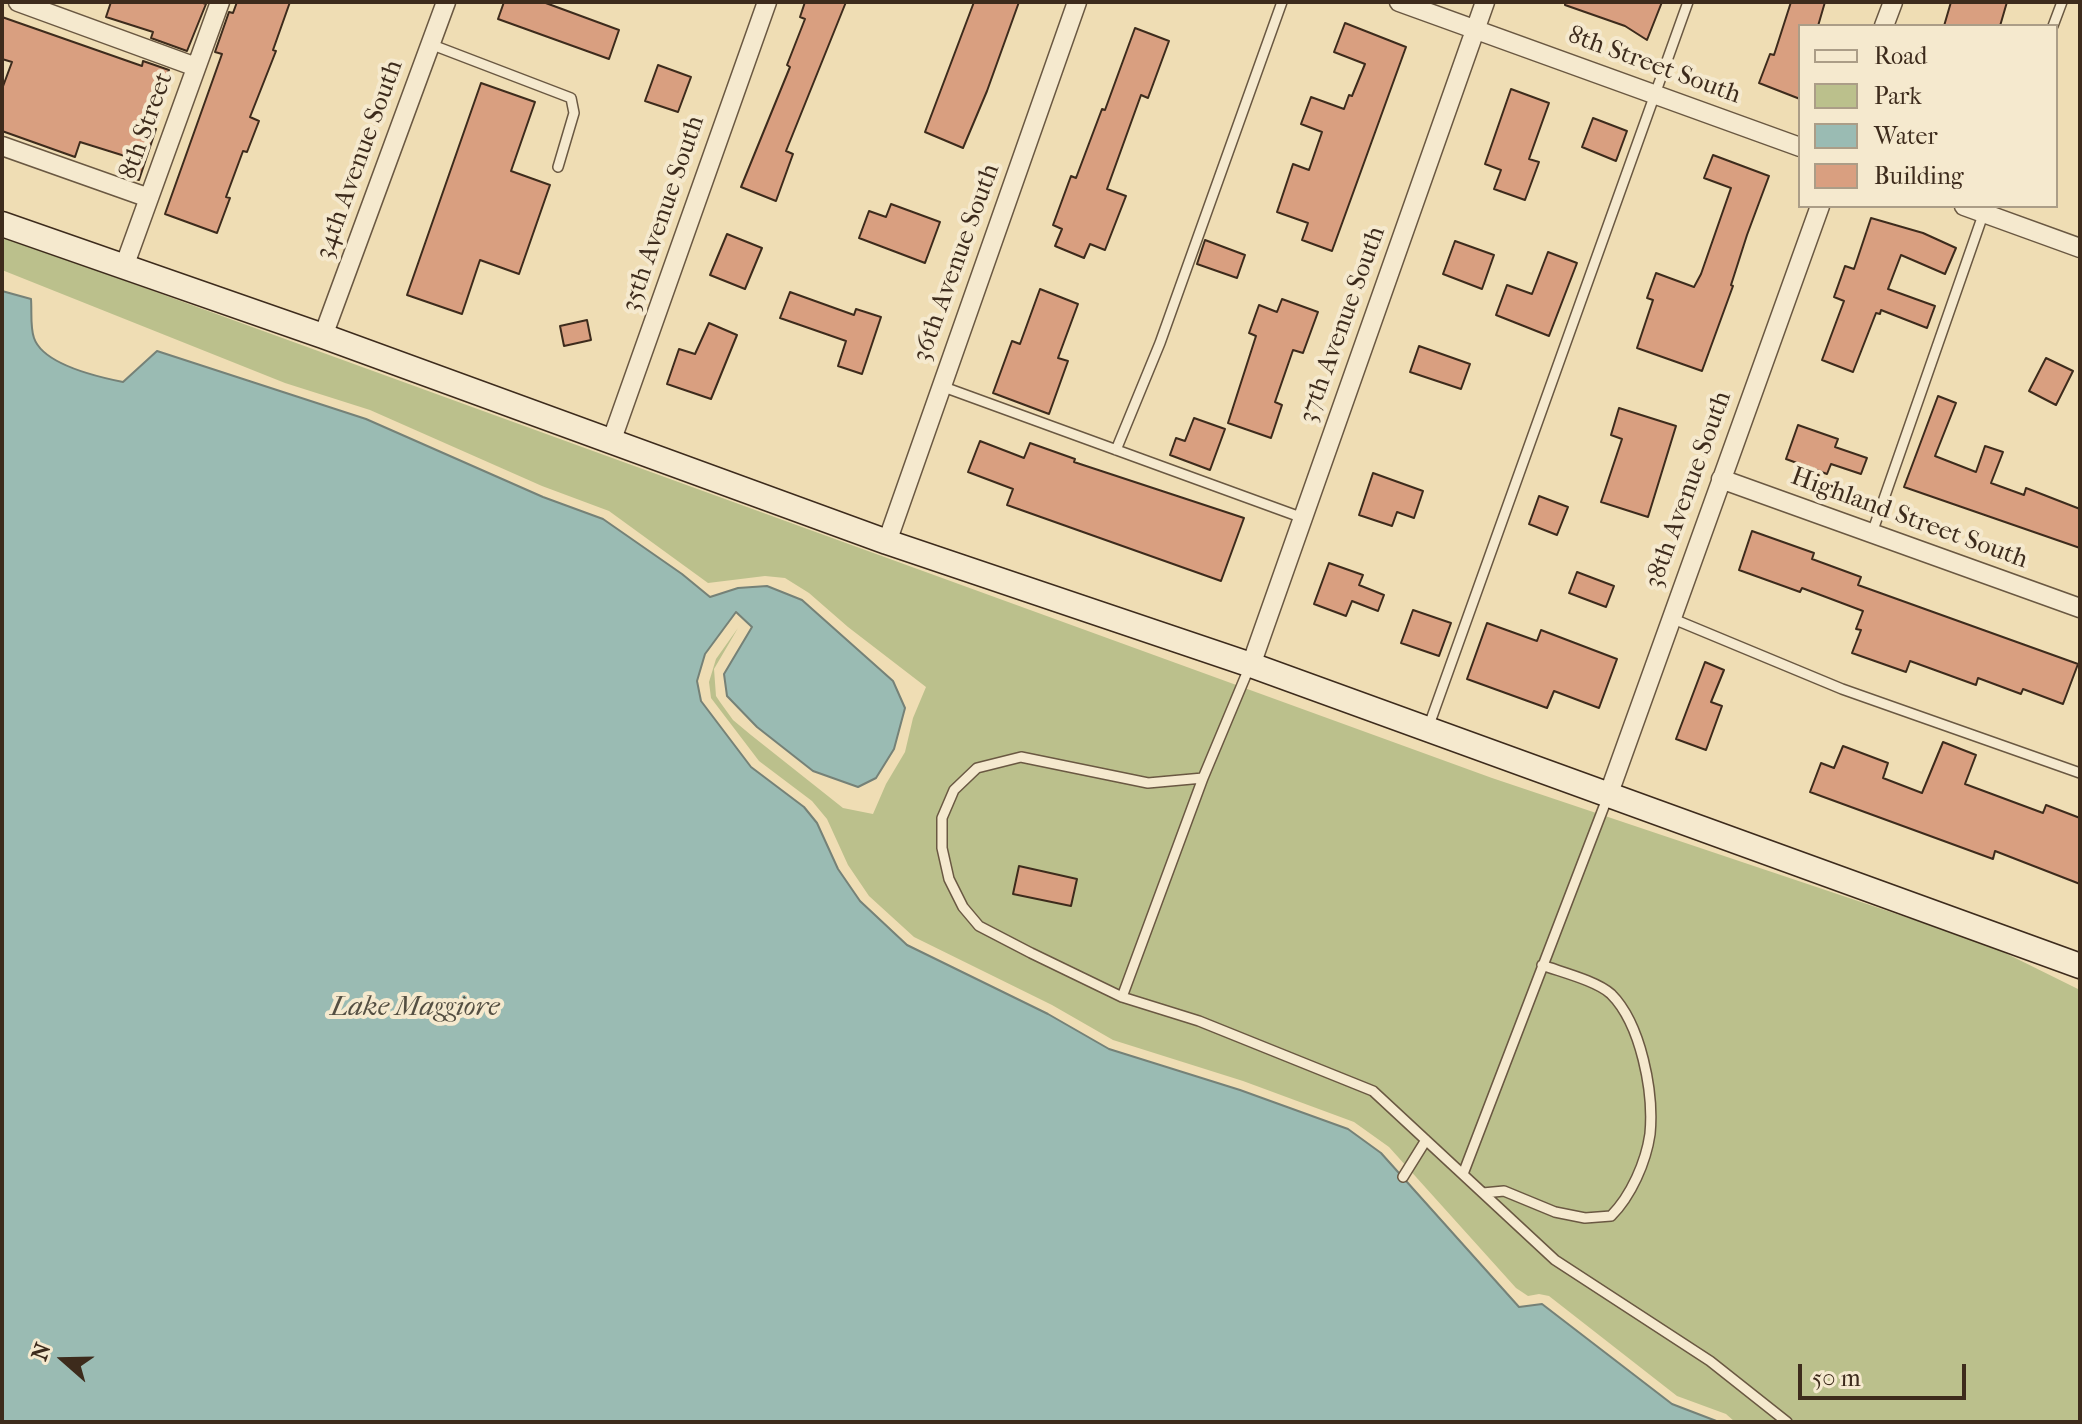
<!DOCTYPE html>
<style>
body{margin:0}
#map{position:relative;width:2082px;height:1424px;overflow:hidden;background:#efddb4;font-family:"IM FELL French Canon",serif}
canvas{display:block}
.frame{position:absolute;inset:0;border:4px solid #3d2b1c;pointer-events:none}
.legend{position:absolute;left:1798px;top:24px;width:260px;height:184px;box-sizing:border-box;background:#f5e9ce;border:2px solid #ab9d87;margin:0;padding:10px 14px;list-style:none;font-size:24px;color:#3d2b1c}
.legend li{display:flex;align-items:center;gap:16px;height:40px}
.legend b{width:40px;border:2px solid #ab9d87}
.north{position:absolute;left:24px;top:1320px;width:80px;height:80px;-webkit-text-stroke:6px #f5e9ce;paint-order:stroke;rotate:290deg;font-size:22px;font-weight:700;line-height:32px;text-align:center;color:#3d2b1c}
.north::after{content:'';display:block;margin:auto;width:28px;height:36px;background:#3d2b1c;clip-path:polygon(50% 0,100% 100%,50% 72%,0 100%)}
.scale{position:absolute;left:1798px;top:1364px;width:168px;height:36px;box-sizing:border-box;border:4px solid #3d2b1c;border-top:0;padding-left:10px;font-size:24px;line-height:28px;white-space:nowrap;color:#3d2b1c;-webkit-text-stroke:6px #f5e9ce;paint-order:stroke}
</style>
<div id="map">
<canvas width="2082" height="1424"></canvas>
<div class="frame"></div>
<ul class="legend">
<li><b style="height:10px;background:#f5e9ce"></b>Road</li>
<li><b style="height:22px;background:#bbc08c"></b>Park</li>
<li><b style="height:22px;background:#9abbb3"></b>Water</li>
<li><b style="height:22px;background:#d99f80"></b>Building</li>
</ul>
<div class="north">N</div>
<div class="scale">50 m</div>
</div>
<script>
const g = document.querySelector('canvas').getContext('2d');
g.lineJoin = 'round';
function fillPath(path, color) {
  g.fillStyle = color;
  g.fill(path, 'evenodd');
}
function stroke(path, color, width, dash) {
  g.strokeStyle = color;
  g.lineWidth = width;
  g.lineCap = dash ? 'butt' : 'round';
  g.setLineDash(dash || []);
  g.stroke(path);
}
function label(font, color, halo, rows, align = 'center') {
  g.font = font + ' "IM FELL French Canon",serif';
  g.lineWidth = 8;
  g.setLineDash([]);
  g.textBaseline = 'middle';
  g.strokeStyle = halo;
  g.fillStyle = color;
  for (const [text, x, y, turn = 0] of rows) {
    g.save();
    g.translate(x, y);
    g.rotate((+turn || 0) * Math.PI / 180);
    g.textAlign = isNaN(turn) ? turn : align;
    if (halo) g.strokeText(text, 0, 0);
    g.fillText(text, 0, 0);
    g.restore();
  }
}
fillPath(new Path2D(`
 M2 236 1492 778 1989 945 2080 990V1422H1735L1726 1414 1677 1396 1549 1296 1539 1294 1528 1296 1516 1288 1389 1147 1354 1122 1243 1081 1113 1040 1052 1005 914 937 869 896 848 865 827 819 812 801 759 761 711 698 709 682 716 659 738 628 714 669 716 696 720 702 733 720 751 735 843 808 873 814 886 784 905 752 913 718 926 687 848 627 809 593 785 578 765 576 708 583 609 511 542 486 370 410 285 383 2 270Z`), '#bbc08c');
const water = new Path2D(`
 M2 291 31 299C32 311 30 327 34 338 43 364 98 377 123 382L157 351 366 419 543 497 603 519 682 574 710 597 738 588 767 586 802 600 893 681 905 708 894 749 876 778 858 787 813 771 757 727 727 696 724 674 752 627 736 612 705 654 697 681 701 701 751 767 804 807 817 823 838 869 860 901 907 945 1048 1014 1109 1049 1240 1090 1348 1129 1381 1153 1519 1307 1542 1304 1672 1404 1719 1422H2Z`);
fillPath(water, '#9abbb3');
stroke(water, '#758177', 2);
const building = new Path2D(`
 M111 2H200L206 4 187 51 151 38 153 32 106 17Z
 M237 2H290L273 50 276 51 250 117 259 121 247 152 243 151 226 197 230 198 217 233 165 214 222 54 215 52 229 12 233 13Z
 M504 2H543L619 30 609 59 498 19Z
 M805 2H846L786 151 793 154 776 201 741 187 790 67 787 65 805 19 800 17Z
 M974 2H1019L987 91 963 148 925 132Z
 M1565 2H1662L1647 40 1625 26 1565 5Z
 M1791 2H1825L1818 26H1800V99L1759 83 1770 54 1774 55Z
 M1951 2H2007L2000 26H1944Z
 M2 17 142 66 143 61 169 70 149 126 156 129 139 180 122 174 128 157 80 142 75 157 2 131V89L12 62 2 59Z
 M1345 23 1406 47 1332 251 1302 240 1308 223 1277 212 1293 164 1309 170 1322 132 1301 124 1311 97 1344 109 1349 95 1352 96 1365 64 1334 52Z
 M1135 28 1169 41 1148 98 1141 95 1107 189 1126 196 1105 250 1090 244 1084 258 1055 246 1062 229 1053 225 1071 176 1076 178 1102 109 1105 110Z
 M658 65 691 77 678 112 645 101Z
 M481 83 535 102 511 171 550 185 519 274 480 260 462 314 407 295Z
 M1511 89 1549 103 1529 159 1539 162 1525 200 1494 189 1501 170 1485 164Z
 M1593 118 1627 131 1616 161 1582 147Z
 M1713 155 1769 176 1747 235 1731 285 1733 286 1702 371 1637 348 1653 300 1647 298 1656 273 1694 287 1701 274 1731 188 1704 178Z
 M891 204 940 222 925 263 859 238 869 211 886 217Z
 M1871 218 1923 233 1956 248 1945 274 1901 255 1888 289 1935 306 1927 328 1881 310 1880 314 1876 313 1853 372 1822 360 1844 301 1834 297 1845 266 1854 269Z
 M727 234 762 248 745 289 710 275Z
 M1205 240 1245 255 1237 278 1197 264Z
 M1455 241 1494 255 1482 289 1443 274Z
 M1548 252 1577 263 1549 336 1496 315 1507 285 1532 294Z
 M1040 289 1078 304 1058 358 1068 361 1049 414 993 393 1012 341 1020 344Z
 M790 292 854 315 856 309 881 317 862 374 838 366 846 341 780 318Z
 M1282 299 1318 312 1303 353 1293 350 1275 402 1282 405 1271 438 1228 423 1256 336 1249 333 1259 305 1277 312Z
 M587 320 591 340 564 346 560 326Z
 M709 323 737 335 711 399 667 384 679 349 695 354Z
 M1419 346 1470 364 1461 389 1410 372Z
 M2046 358 2073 371 2056 405 2029 391Z
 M1938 396 1956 403 1935 456 1976 472 1985 446 2003 452 1991 483 2024 495 2026 488 2080 509V548L1904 487Z
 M1619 408 1676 426 1648 517 1601 502 1622 439 1611 435Z
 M1194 418 1225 429 1210 470 1170 455 1176 438 1185 441Z
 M1798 425 1838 439 1835 447 1867 458 1861 474 1831 464 1827 474 1786 459Z
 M980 441 1024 458 1030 443 1075 459 1074 462 1244 518 1221 581 1007 505 1013 489 968 472Z
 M1373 473 1423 491 1414 518 1397 512 1392 526 1359 515Z
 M1539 496 1568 507 1557 535 1529 524Z
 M1752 531 1814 553 1812 559 1861 577 1858 585 2078 664 2063 704 2023 689 2021 694 1978 678 1976 685 1910 661 1906 672 1852 653 1861 630 1856 629 1863 611 1802 588 1800 592 1739 570Z
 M1329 563 1363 575 1359 585 1384 595 1378 611 1352 601 1346 616 1314 604Z
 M1577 572 1614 586 1606 607 1569 593Z
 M1413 610 1451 623 1439 656 1401 643Z
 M1487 623 1537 641 1541 630 1617 659 1599 708 1554 691 1547 708 1467 679Z
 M1705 662 1724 670 1711 702 1722 706 1706 750 1676 739Z
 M1943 742 1976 755 1965 784 2043 813 2046 805 2080 818V884L1995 851 1993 859 1810 792 1821 763 1834 768 1843 746 1888 763 1883 778 1922 793Z
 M1019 866 1077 879 1071 906 1013 894Z`);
fillPath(building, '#d99f80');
stroke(building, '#3d2b1c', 2);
const service = new Path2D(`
 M2053 26 2062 2
 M430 44 571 98 574 113 558 167
 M941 386 1303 518
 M1116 450 1160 343 1282 2
 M1872 533 1984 212
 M1671 618 1842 689 2080 773
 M1428 728 1688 2
 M1203 778 1148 783 1021 757 977 768 954 790 942 818V848L949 879 963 907 979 926 1031 953 1122 997 1199 1021 1373 1091 1555 1260 1710 1361 1787 1422
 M1122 997 1203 778 1249 668
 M1463 1174 1608 796
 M1403 1177 1426 1140
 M1483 1193 1504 1191 1555 1212 1585 1218 1611 1216C1631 1196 1646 1162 1650 1134 1654 1092 1641 1024 1611 994 1597 981 1561 972 1542 965`);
const minor = new Path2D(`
 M18 2 196 67
 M1399 2 1800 147
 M1884 26 1893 2
 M2 146 149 198
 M1964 206 2080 248
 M124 267 220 2
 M323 336 446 2
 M611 442 767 2
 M1721 479 2080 608
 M887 542 1077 2
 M1251 665 1485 2
 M1609 793 1820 206`);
const secondary = new Path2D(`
 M2 224 323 336 887 542 1251 665 2080 966`);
stroke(service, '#6a5842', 12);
stroke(minor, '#6a5842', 21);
stroke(secondary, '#3d2b1c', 27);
stroke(service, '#f5e9ce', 9);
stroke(minor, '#f5e9ce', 18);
stroke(secondary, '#f5e9ce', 24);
label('26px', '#3d2b1c', '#f5e9ce', [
 ["8th Street South",1654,66,20],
 ["8th Street",147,126,-70],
 ["34th Avenue South",360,160,-70],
 ["35th Avenue South",664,214,-71],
 ["36th Avenue South",957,263,-70],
 ["37th Avenue South",1343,325,-70],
 ["38th Avenue South",1689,490,-70],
 ["Highland Street South",1909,519,20]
]);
label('italic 28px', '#544f42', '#f5e9ce', [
 ["Lake Maggiore",415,1008]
]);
</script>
